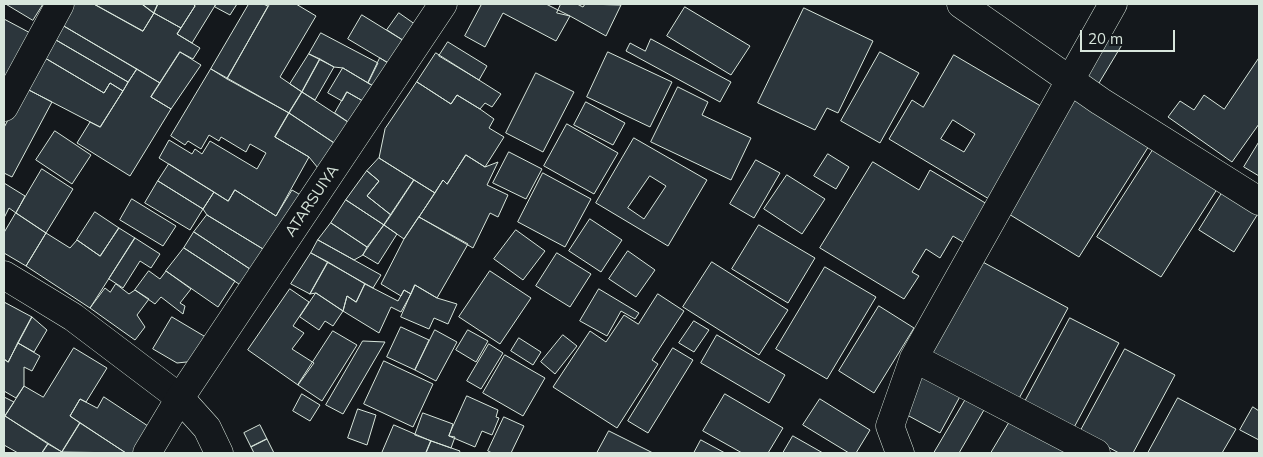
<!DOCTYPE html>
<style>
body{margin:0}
#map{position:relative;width:1263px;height:457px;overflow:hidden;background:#14181c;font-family:Mulish,sans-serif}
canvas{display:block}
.frame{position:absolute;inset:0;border:5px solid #d8e6dc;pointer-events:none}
.scale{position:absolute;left:1080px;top:30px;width:95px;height:22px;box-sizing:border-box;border:2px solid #d8e6dc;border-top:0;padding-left:6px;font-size:15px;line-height:18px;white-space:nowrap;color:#d8e6dc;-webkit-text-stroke:4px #14181c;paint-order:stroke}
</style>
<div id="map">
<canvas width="1263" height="457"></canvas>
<div class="frame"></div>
<div class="scale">20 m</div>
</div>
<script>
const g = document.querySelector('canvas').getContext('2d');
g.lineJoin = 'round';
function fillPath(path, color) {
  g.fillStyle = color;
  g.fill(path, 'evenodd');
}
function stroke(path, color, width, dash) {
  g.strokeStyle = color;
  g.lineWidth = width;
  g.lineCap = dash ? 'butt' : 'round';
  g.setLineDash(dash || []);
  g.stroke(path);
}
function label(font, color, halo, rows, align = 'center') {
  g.font = font + ' Mulish,sans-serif';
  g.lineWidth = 4;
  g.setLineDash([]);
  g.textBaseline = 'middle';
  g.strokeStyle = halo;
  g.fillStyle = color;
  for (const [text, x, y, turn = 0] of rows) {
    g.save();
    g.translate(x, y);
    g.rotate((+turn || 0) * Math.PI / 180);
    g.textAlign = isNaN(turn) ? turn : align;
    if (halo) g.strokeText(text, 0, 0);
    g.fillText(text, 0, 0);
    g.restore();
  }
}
const building = new Path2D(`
 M6 4H43L33 20Z
 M74 4H94L143 31 154 13 181 28 177 34 200 48 193 59 180 52 160 83 62 25Z
 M94 4H142L154 13 143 31Z
 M142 4H158L154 13Z
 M158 4H193L195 6 181 28 154 13Z
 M193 4H216L192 43 177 34 195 6Z
 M216 4H237L230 15 215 7Z
 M249 4H263L268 6 227 79 211 69Z
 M270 4H296L316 16 280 77 302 92 289 113 227 79Z
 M482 4H546L570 16 556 41 503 13 485 47 465 36Z
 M561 4H577L583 7 585 4 621 5 606 36 570 16 557 13Z
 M685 7 750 46 731 75 667 36Z
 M804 8 873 41 838 113 827 108 815 130 758 103Z
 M399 13 419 27 409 44 387 30Z
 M362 15 409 44 395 67 348 39Z
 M4 19 34 35 4 94Z
 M62 25 137 69 128 82 56 40Z
 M321 33 378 63 368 83 343 68 334 67 309 54Z
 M1111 35 1123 43 1096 88 1084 81Z
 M651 39 731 82 720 102 626 51 630 43 645 51Z
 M56 40 128 82 123 91 110 83 104 93 45 58Z
 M448 42 487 66 479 80 439 56Z
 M180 52 201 65 171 109 151 97Z
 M608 52 672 82 650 127 587 97Z
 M880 52 919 73 880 143 841 121Z
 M436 53 501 94 492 107 485 103 480 109 457 95 451 104 417 82Z
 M309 54 320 59 302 92 290 84Z
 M954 55 1044 108 989 199 889 139 912 100 923 107ZM953 120 975 134 964 152 941 139Z
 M45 58 104 93 110 83 123 91 100 127 25 88Z
 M380 58 395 67 380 90 368 83Z
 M1259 58V124L1232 162 1168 117 1180 101 1194 110 1204 95 1224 109Z
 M320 59 334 67 315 100 302 92Z
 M343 68 380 90 370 105 347 92 342 101 328 93Z
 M137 69 160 83 151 97 171 109 130 176 77 143 90 122 100 127Z
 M211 69 289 113 275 137 309 157 276 216 235 190 228 201 159 158 169 140 192 154 195 149 202 154 210 141 257 169 266 153 250 144 246 152 221 137 219 141 209 135 201 149 188 141 185 145 171 136Z
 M536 73 574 92 543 152 506 133Z
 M417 82 451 104 457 95 480 109 494 119 489 128 504 137 485 167 466 155 447 184 443 180 435 193 379 158 385 129Z
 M678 87 708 102 702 115 751 138 731 180 651 142Z
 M25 88 52 102 12 177 4 173V128Z
 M1071 91 1152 141 1079 257 999 208Z
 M302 92 357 128 343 149 289 113Z
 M347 92 370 105 357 128 335 113Z
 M586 102 625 123 613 145 574 125Z
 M289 113 339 146 322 173 309 157 275 137Z
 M567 124 618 153 594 194 544 166Z
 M55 131 91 155 72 184 36 160Z
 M634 138 707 180 668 246 596 203ZM650 176 666 186 644 219 628 208Z
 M1158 142 1221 183 1161 277 1097 237Z
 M1259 142V176L1244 167Z
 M509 152 542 169 526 199 493 183Z
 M828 154 849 167 836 189 814 176Z
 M466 155 485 167 498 162 487 185 508 195 498 217 490 213 473 248 419 217 443 180 447 184Z
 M379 158 414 180 391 215 367 196 379 181 367 171Z
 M756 160 780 173 754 218 730 204Z
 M873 162 919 190 930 170 992 207 968 245 953 236 940 258 926 249 912 272 919 276 904 299 820 248Z
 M169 164 214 192 203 209 158 181Z
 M42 169 73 189 46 233 16 213Z
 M367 171 379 181 367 196 391 215 384 225 346 200Z
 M543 173 591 199 565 247 518 222Z
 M787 175 825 199 802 234 764 209Z
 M414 180 435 193 404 239 384 225Z
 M158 181 203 209 190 230 145 203Z
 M4 183 25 196 16 213 9 208 4 218Z
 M1227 185 1259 212 1234 252 1199 230Z
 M235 190 276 216 292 190 304 197 268 252 207 215 203 209 214 192 228 201Z
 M132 199 176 226 163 246 120 220Z
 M346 200 384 225 367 247 331 223Z
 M95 212 119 228 100 256 77 240Z
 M16 213 46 233 26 266 4 253V233Z
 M207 215 268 252 256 273 194 232Z
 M419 217 468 244 437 298 415 285 411 294 404 290 401 296 381 284 404 239Z
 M590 219 622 240 601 272 569 251Z
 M331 223 367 247 363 255 354 260 318 240Z
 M384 225 397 234 378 264 363 255Z
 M759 225 815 258 788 303 732 269Z
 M119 228 135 238 90 308 26 266 46 233 70 248 77 240 100 256Z
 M516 230 545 251 523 280 494 259Z
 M194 232 256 273 245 288 184 248Z
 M135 238 160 254 151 268 140 261 123 288 109 279Z
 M318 240 381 275 373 288 311 253Z
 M184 248 235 281 218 307 166 271Z
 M628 251 655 270 636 297 609 279Z
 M311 253 328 262 310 294 291 284Z
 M557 253 591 274 570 307 536 286Z
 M979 260 1068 308 1016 404 927 356Z
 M328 262 365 284 356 302 347 296 343 311 316 293 310 294Z
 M712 262 788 310 759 355 683 307Z
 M825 267 876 297 827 379 776 349Z
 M149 271 160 279 166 271 191 289 180 303 185 306 183 314 161 297 155 304 135 290Z
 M490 271 531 298 500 344 459 317Z
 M116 284 129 294 135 290 149 299 137 315 145 327 135 340 90 308 105 288 110 292Z
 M365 284 398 301 404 290 411 294 401 312 391 307 379 333 343 311 347 296 356 302Z
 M415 285 437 298 457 304 448 324 434 318 429 329 401 317Z
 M290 289 309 302 293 326 304 333 292 349 314 363 298 385 248 350Z
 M599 289 639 313 635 319 621 311 607 336 580 321Z
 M316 293 343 311 333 326 325 321 319 330 300 317Z
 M658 294 684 311 652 360 658 364 617 428 553 387 590 331 606 342 624 315 638 324Z
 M4 302 32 317 8 362 4 359Z
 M879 306 914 328 874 393 839 371Z
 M32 317 47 330 34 352 18 343Z
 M172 317 209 339 196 361 177 363 153 349Z
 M1070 318 1119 343 1070 435 1021 409Z
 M694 321 709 330 694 352 679 343Z
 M401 327 429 340 415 370 387 357Z
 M435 330 457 342 436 381 415 370Z
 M468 330 488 341 476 362 456 350Z
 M333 331 357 345 322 401 298 385Z
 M563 335 577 346 555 374 541 362Z
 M717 335 785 375 769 403 701 363Z
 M519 338 541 352 533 365 511 351Z
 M363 341 385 342 343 414 326 405Z
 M18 343 40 356 32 371 24 367V386L16 398 4 391V359L8 362Z
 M489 344 503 353 481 389 467 381Z
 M74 348 107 368 86 402 80 399 70 416 80 423 62 452 5 416 24 386 43 397Z
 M673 348 693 360 648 433 628 421Z
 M1125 349 1175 375 1133 453H1119L1080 432Z
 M505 355 545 378 523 416 483 393Z
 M384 361 433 384 413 427 364 404Z
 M920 369 963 391 940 433 898 410Z
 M970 392 988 403 959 453H934Z
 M302 394 320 405 310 421 293 411Z
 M725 394 783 428 768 453H742L703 431Z
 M467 396 498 410 496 417 499 418 492 435 482 431 475 447 449 436Z
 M4 397 14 402 4 417Z
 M104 397 154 430 140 453H126L70 416 80 399 97 408Z
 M1178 398 1236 429 1222 453H1148Z
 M820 399 870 430 856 453H849L803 425Z
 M1253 407 1259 411V440L1240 430Z
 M358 409 376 415 367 445 348 438Z
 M423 413 453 424 449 436 455 437 451 448 415 435Z
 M5 416 48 444 42 453H18L4 445Z
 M504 417 524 426 511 453H492L488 451Z
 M1012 418 1065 449 1063 453H991Z
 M80 423 126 453 62 452Z
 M260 425 267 439 251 447 244 433Z
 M394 425 431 441 426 453H382Z
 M609 431 653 453H597Z
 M793 436 823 453H783Z
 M267 439 274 453H254L251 447Z
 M701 440 725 453H694Z
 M431 441 460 451 459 453H426Z
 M48 444 62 452 65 453H42Z`);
fillPath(building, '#2c363c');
stroke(building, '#d8e6dc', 1);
const street = new Path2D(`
 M961 4 1100 101 1259 201
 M4 107 60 4
 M4 275 73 317 180 398
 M914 358 1096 453
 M900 453 890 426 914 358 1113 4`);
const secondary = new Path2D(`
 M180 398 207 428 219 453
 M147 453 180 398 443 4`);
stroke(street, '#d8e6dc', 29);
stroke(secondary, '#d8e6dc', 29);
stroke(street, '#14181c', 28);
stroke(secondary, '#14181c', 28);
label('15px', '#d8e6dc', '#14181c', [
 ["ATARSUIYA",312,201,-56]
]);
</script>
